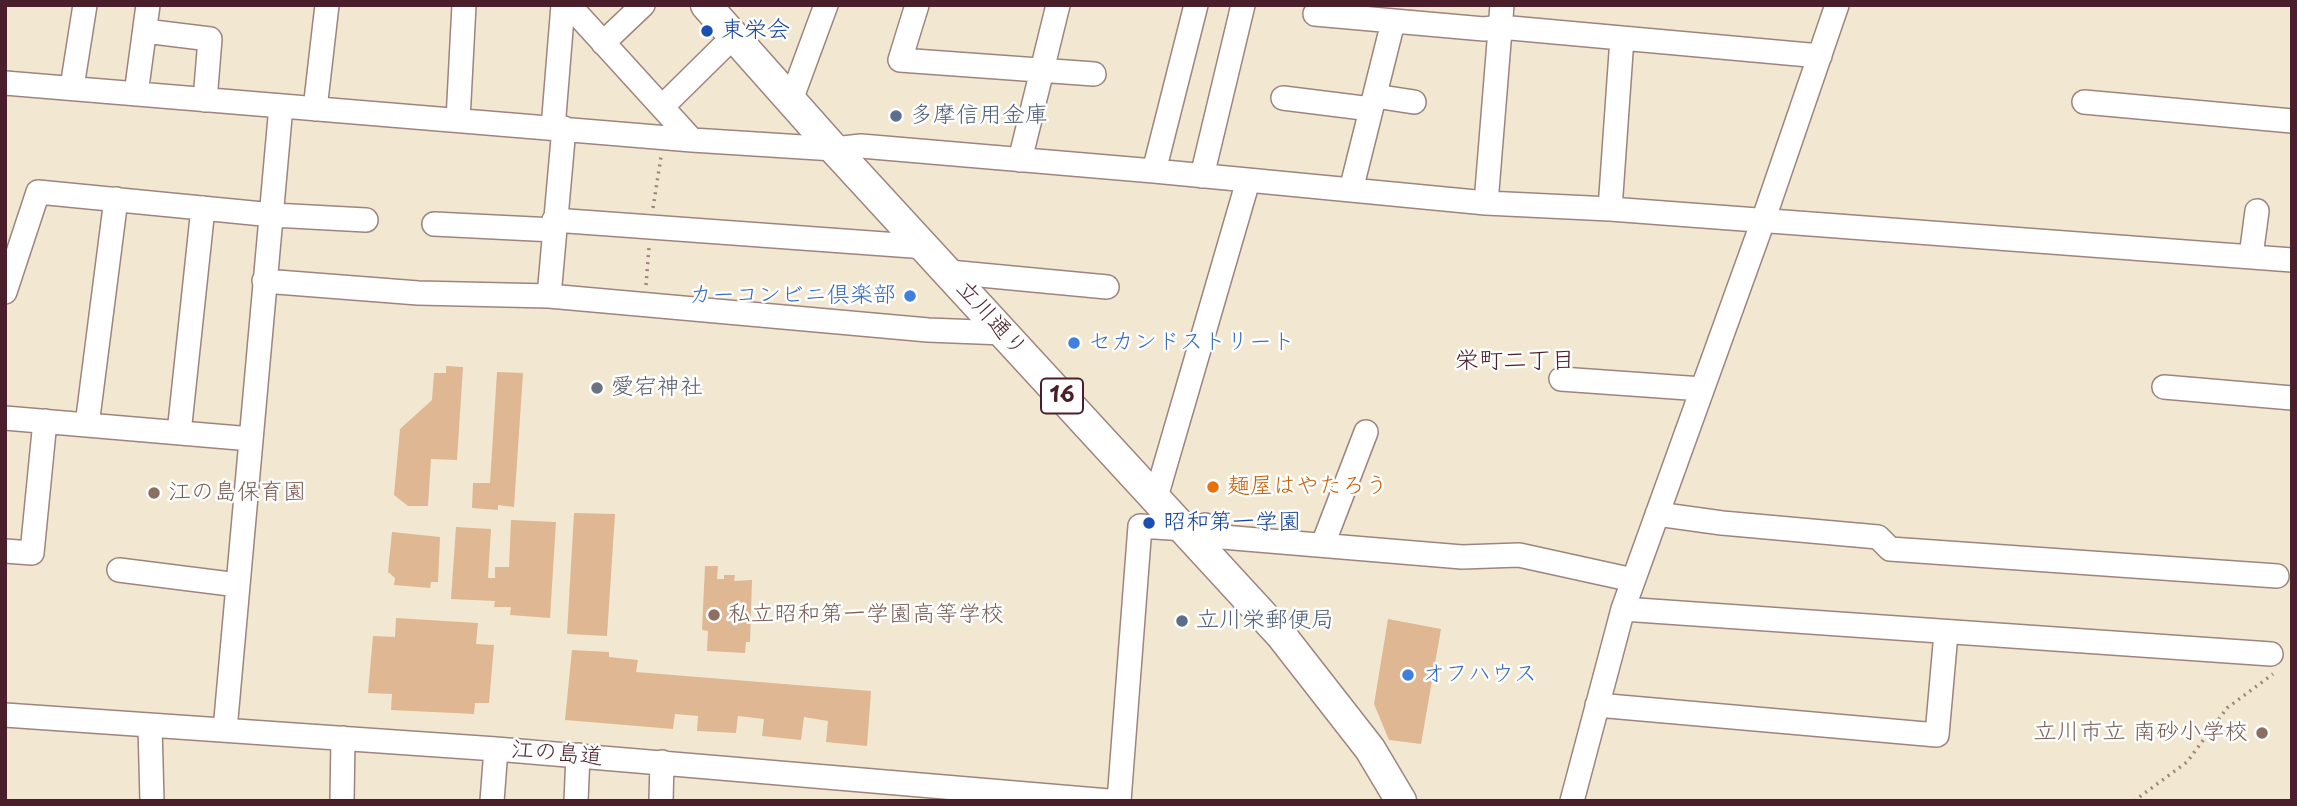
<!DOCTYPE html>
<meta charset="utf-8">
<style>
body{margin:0}
#map{position:relative;width:2297px;height:806px;overflow:hidden;background:#f2e8d1;font-family:"Playpen Sans",sans-serif}
canvas{display:block}
.frame{position:absolute;inset:0;border:7px solid #4a1f2b;pointer-events:none}
</style>
<div id="map">
<canvas width="2297" height="806"></canvas>
<div class="frame"></div>
</div>
<script>
const g = document.querySelector('canvas').getContext('2d');
g.lineJoin = 'round';
function fillPath(path, color) {
  g.fillStyle = color;
  g.fill(path, 'evenodd');
}
function stroke(path, color, width, dash) {
  g.strokeStyle = color;
  g.lineWidth = width;
  g.lineCap = dash ? 'butt' : 'round';
  g.setLineDash(dash || []);
  g.stroke(path);
}
function label(font, color, halo, rows, align = 'center') {
  g.font = font + ' "Playpen Sans","Klee One",sans-serif';
  g.lineWidth = 5;
  g.setLineDash([]);
  g.textBaseline = 'middle';
  g.strokeStyle = halo;
  g.fillStyle = color;
  for (const [text, x, y, turn = 0] of rows) {
    g.save();
    g.translate(x, y);
    g.rotate((+turn || 0) * Math.PI / 180);
    g.textAlign = isNaN(turn) ? turn : align;
    if (halo) g.strokeText(text, 0, 0);
    g.fillText(text, 0, 0);
    g.restore();
  }
}
fillPath(new Path2D(`
 M446 366 463 367 457 460 431 459 428 506H408L394 495 400 429 432 400 434 373H446Z
 M497 372 523 373 514 507 498 505V510L472 508 473 483H490Z
 M574 513 615 514 607 636 567 634Z
 M511 520 556 522 550 618 510 615 511 607H494L495 601 451 599 456 527 491 529 488 578H495V567H509Z
 M392 532 440 537 438 582H431L430 588 394 585 395 578 388 572Z
 M705 566H718L717 579H724V575H735L734 581 752 580 750 642H746L745 653 707 651 708 631 702 630Z
 M396 618 478 623 476 644 494 645 489 703H475L474 714 391 710 392 694 368 693 373 636 395 637Z
 M1388 619 1441 629 1421 744 1389 740 1374 704Z
 M572 650 609 652V657L638 660 636 672 871 691 867 746 826 742 828 721 804 717 801 740 762 736 764 719 738 716 736 733 697 731 698 716 675 714 673 729 565 720Z`), '#dfb793');
const minor = new Path2D(`
 M569 5 692 140
 M917 5 900 60 1094 74
 M1315 14 1484 29 1500 27 1820 56
 M145 31 210 39 205 100
 M603 43 643 5
 M5 83 692 140 834 149 861 146 1154 171 1486 203 1610 209 2292 260
 M72 87 85 5
 M136 94 148 5
 M1375 96 1414 102
 M1283 98 1371 109
 M791 100 826 5
 M2084 102 2292 121
 M662 107 734 36
 M315 109 327 5
 M458 120 464 5
 M553 128 563 5
 M564 128 549 296 928 330 1004 333
 M1020 160 1058 5
 M1154 171 1196 5
 M1202 176 1243 5
 M1351 190 1393 22
 M1486 203 1502 5
 M1610 209 1622 38
 M554 220 926 247
 M434 224 554 230
 M2251 256 2257 211
 M949 272 1107 287
 M264 281 418 293 549 296
 M5 292 38 192 273 215 366 220
 M1561 379 1702 389
 M2164 387 2292 398
 M5 418 251 439
 M87 425 116 199
 M179 433 203 208
 M1156 497 1248 181
 M1657 514 1722 523 1878 537 1890 549 2277 576
 M1192 537 1205 525 1222 537 1462 557 1519 555 1633 580
 M1323 544 1366 432
 M5 551 32 553 45 421
 M119 570 238 585
 M1623 609 2271 654
 M1597 705 1937 735 1946 633
 M5 715 496 749 1109 801
 M150 726 152 801
 M225 730 281 106
 M342 801 343 738
 M492 801 496 749
 M576 801 578 755
 M661 801 662 762
 M1119 801 1140 526 1185 529
 M1572 801 1623 609 1763 221 1837 5`);
const major = new Path2D(`
 M706 5 834 149 1281 635 1370 749 1401 801`);
stroke(minor, '#9e847e', 26);
stroke(major, '#9e847e', 33);
stroke(new Path2D(`
 M653 208 661 157
 M646 285 649 247
 M2134 801 2187 762 2227 708 2273 674`), '#9e847e', 3.5, [2, 5]);
stroke(minor, '#fff', 23);
stroke(major, '#fff', 30);
for (const [x, y, r, color] of [
 [707,31,7,"#1a4fb4"],
 [896,116,7,"#5c6f8a"],
 [910,296,7,"#3f7fe0"],
 [1074,343,7,"#3f7fe0"],
 [597,388,7,"#6b7280"],
 [1213,487,7,"#e8710a"],
 [154,493,7,"#8d6e63"],
 [1149,523,7,"#1a4fb4"],
 [714,615,7,"#8d6e63"],
 [1182,621,7,"#5c6f8a"],
 [1408,675,7,"#3f7fe0"],
 [2262,733,7,"#8d6e63"]
]) {
  const dot = new Path2D();
  dot.arc(x, y, r, 0, 2 * Math.PI);
  g.fillStyle = color;
  g.fill(dot);
  stroke(dot, '#fff', 2.5);
}
for (const [x, y, w] of [
 [1062,396,42]
]) {
  const box = new Path2D();
  box.roundRect(x - w / 2, y - 17.5, w, 35, 5);
  g.fillStyle = '#fff';
  g.fill(box);
  stroke(box, '#4a1f2b', 2);
}
label('bold 21px', '#4a1f2b', null, [
 ["16",1062,396]
]);
label('23px', '#164399', '#fff', [
 ["東栄会",721,31],
 ["昭和第一学園",1163,523]
], 'left');
label('23px', '#4e5e75', '#fff', [
 ["多摩信用金庫",910,116],
 ["立川栄郵便局",1196,621]
], 'left');
label('23px', '#366cbe', '#fff', [
 ["カーコンビニ倶楽部",896,296,"right"],
 ["セカンドストリート",1088,343],
 ["オフハウス",1422,675]
], 'left');
label('23px', '#4a1f2b', '#fff', [
 ["立川通り",991,319,48],
 ["江の島道",557,754,5]
]);
label('23px', '#5b616d', '#fff', [
 ["愛宕神社",611,388]
], 'left');
label('23px', '#c56008', '#fff', [
 ["麺屋はやたろう",1227,487]
], 'left');
label('23px', '#785e54', '#fff', [
 ["江の島保育園",168,493],
 ["私立昭和第一学園高等学校",728,615],
 ["立川市立 南砂小学校",2248,733,"right"]
], 'left');
label('24px', '#4a1f2b', '#fff', [
 ["栄町二丁目",1515,361]
]);
</script>
